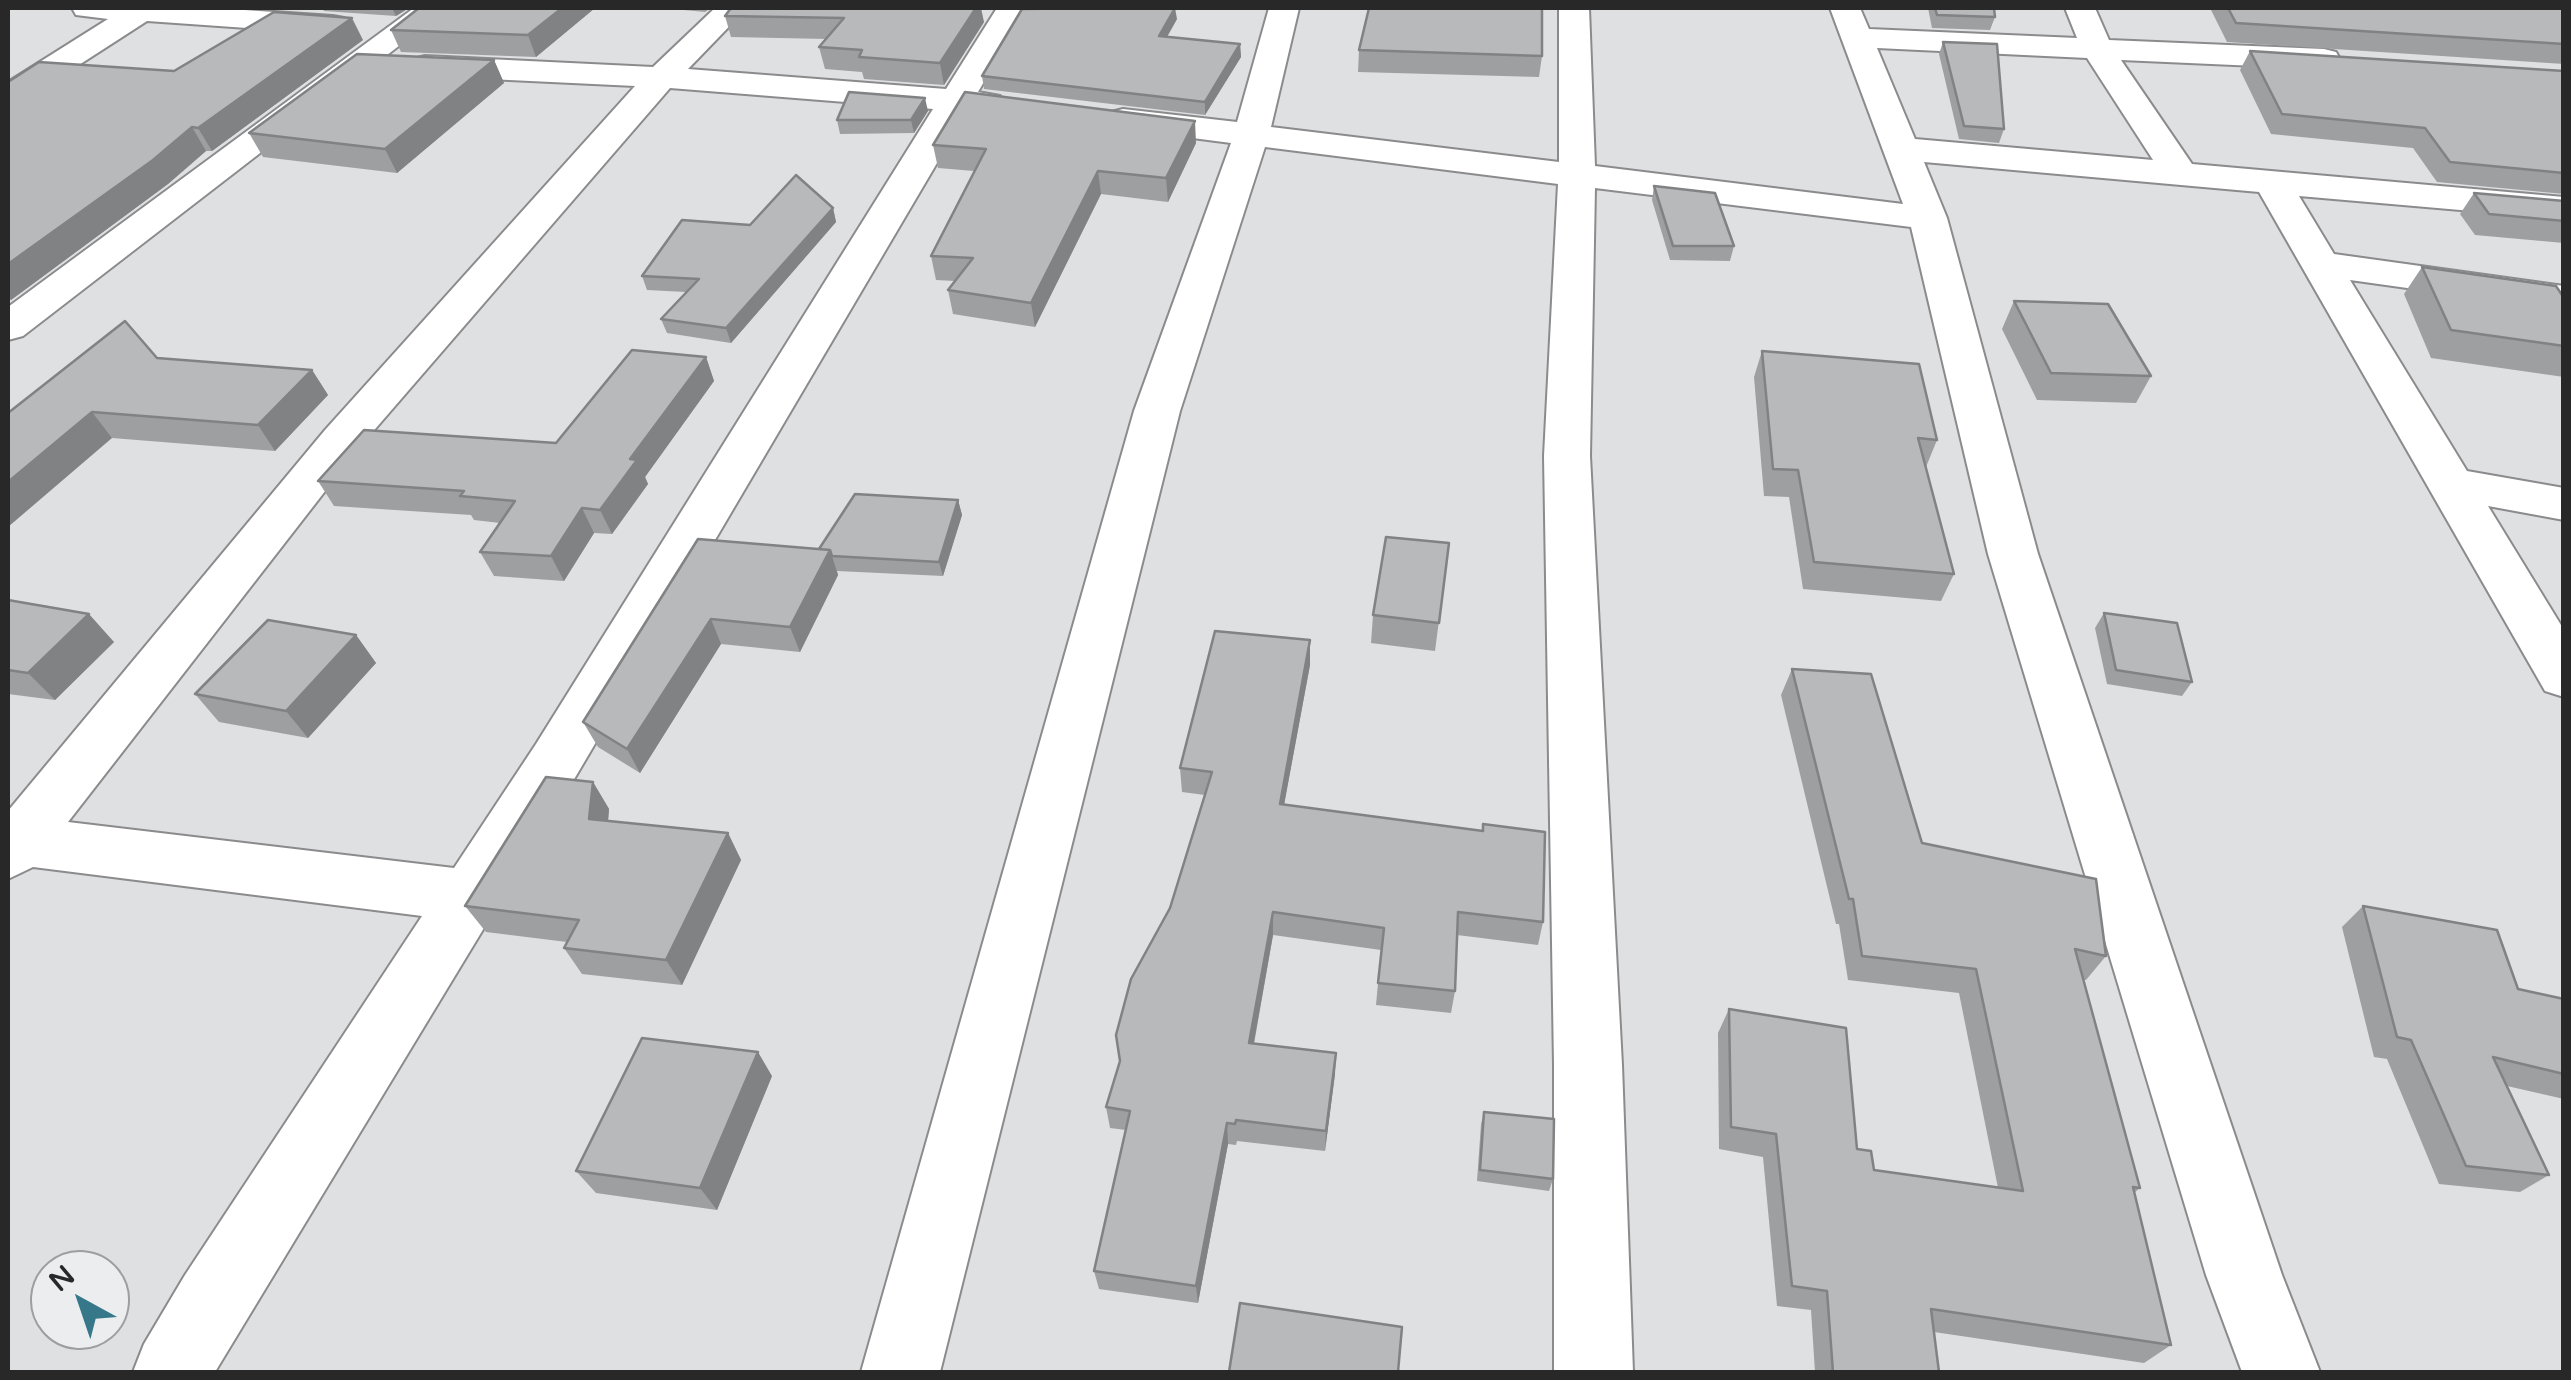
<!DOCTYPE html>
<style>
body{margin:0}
#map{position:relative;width:2571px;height:1380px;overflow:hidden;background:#dfe0e1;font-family:"Varela Round",sans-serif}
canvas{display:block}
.frame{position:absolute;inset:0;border:10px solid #282829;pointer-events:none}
.north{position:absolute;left:30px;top:1250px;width:100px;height:100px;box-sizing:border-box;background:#ecedef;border:2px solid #9e9ea0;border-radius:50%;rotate:320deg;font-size:28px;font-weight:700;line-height:40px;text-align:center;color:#282829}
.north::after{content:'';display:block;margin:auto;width:35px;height:45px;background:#36788a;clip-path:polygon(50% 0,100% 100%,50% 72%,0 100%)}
</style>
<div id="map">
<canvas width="2571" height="1380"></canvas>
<div class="frame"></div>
<div class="north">N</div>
</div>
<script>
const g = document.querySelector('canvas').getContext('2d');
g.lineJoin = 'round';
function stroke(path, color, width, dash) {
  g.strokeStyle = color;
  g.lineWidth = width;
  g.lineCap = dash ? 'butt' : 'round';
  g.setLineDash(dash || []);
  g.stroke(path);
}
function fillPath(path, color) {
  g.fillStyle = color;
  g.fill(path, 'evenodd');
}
const minor = new Path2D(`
 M72 8H215L333 16 344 18 349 25 344 32 333 34 147 21 20 103 8 106V82L108 19 76 15Z
 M414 8H448L23 336 8 340V307Z
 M715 8H747L688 69 946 89 997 8H1027L978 92 1000 96 1005 103 1000 110 967 112 576 776 215 1372H133L144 1344 185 1275 422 916 33 867 8 879V811L325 430 635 86 425 76 413 73 409 66 413 59 425 56 653 67ZM670 88 933 109 536 744 454 868 68 822 357 450Z
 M1269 8H1299L1271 127 1559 162V8H1589L1595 166 1903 204 1830 8H1860L1869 29 2077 38 2065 8H2095L2109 40 2324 49 2336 52 2340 59 2336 66 2324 69 2121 60 2192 164 2564 197V219L2299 196 2334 254 2564 286V310L2350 280 2467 471 2564 488V520L2488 506 2564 630V697L2545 691 2259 192 1924 162 1947 218 2038 554 2282 1275 2320 1372H2242L2206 1275 1988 554 1911 227 1595 188 1590 456 1622 1065 1633 1372H1554V1065L1544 456 1558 184 1265 147 1180 411 940 1372H861L1134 411 1231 143 1123 129 1111 126 1106 119 1111 112 1123 109 1237 122ZM1877 48 2087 58 2153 160 1915 139Z`);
stroke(minor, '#8b8b8d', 4);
fillPath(minor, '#fff');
fillPath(new Path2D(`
 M322 8H409L396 16 324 11Z
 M595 8 536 57 401 52 391 30Z
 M662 8H711L705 12Z
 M1928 8H1994L1995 17 1990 30 1932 28Z
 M2210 8H2564V64L2227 42Z
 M725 16 984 22 944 85 864 79 862 72 825 69 819 47 827 39 731 37Z
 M1177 19 1167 37 1240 44 1241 57 1205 115 984 89 982 76Z
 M363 40 212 151H206L168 184 11 300 8 299V82L174 71Z
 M1943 42 2004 129 1999 143 1959 139 1939 54Z
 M1359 50 1542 56 1539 77 1358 72Z
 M2250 51 2564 71V194L2437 182 2413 148 2271 134 2240 70Z
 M494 60 504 83 397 173 263 157 249 133Z
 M928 111 914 133 840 134 837 120Z
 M1196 143 1168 202 1101 194 1035 327 953 314 948 290 955 281 936 280 931 256 974 171 938 168 933 145Z
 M1654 186 1734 246 1730 261 1670 260 1652 200Z
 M2474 193 2564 201V243L2475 235 2460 214Z
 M833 208 836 222 731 343 667 333 661 319 686 292 647 290 642 276 750 225Z
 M2422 267 2564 298V377L2431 358 2404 294Z
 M2014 301 2151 376 2136 403 2037 400 2002 329Z
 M1762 351 1937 440 1926 467 1954 574 1941 601 1803 589 1789 497 1764 496 1754 377Z
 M706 357 714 381 645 477 648 484 612 534 594 533 564 581 494 576 480 552 500 523 474 520 471 515 334 506 318 481 556 443Z
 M157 358 312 370 328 395 275 451 112 438 8 413Z
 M958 500 962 515 943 576 837 571 838 575 800 652 721 644 640 773 598 747 583 722 698 539 819 549Z
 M1449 543 1435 651 1371 643 1373 615Z
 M8 600 114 642 55 700 8 694Z
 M2104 613 2192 682 2182 696 2107 684 2095 628Z
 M356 635 376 663 308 738 219 722 195 694Z
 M1310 665 1284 804 1543 922 1538 945 1457 935 1455 991 1451 1013 1376 1005 1381 950 1273 935 1254 1044 1335 1074 1325 1151 1237 1141 1236 1145 1228 1144 1198 1303 1099 1289 1094 1271 1126 1130 1110 1128 1106 1107 1205 795 1182 792 1180 768Z
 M1792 669 1922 843 2106 956 2086 980H2084L2140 1188 2134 1193 2171 1345 2144 1363 1934 1332 1939 1372H1815L1811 1310 1777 1306 1763 1157 1719 1149 1718 1033 1729 1009 1857 1149 1874 1170 1998 1188 1959 993 1848 980 1839 924H1836L1781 695Z
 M593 782 609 809 608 821 728 833 741 860 682 985 582 974 564 948 567 942 486 932 465 906Z
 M2363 906 2518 989 2564 999V1099L2507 1086 2549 1175 2520 1192 2439 1184 2387 1059 2374 1057 2342 927Z
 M772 1076 717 1210 596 1193 576 1171Z
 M1484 1112 1553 1179 1549 1191 1477 1181 1481 1124Z`), '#9e9fa1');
fillPath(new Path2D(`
 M392 8H409L396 16Z
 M562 8H595L536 57 528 35Z
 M976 8H981L984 22 944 85 940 63Z
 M1175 8 1177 19 1160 49 1159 36Z
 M352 18 363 40 212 151 198 128Z
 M1240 44 1241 57 1205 115V102Z
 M494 60 504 83 397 173 385 149Z
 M925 98 928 111 914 133 911 120Z
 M1195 121 1196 143 1168 202 1166 178Z
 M192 127 206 151 168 184 11 300 8 295V264Z
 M1098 171 1101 194 1035 327 1031 303Z
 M833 208 836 222 731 343 726 328Z
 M706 357 714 381 645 477 648 484 612 534 600 510 630 459Z
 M312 370 328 395 275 451 258 425Z
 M92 412 112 438 8 527V482Z
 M958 500 962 515 943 576 939 562Z
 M582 508 594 533 564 581 551 556Z
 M830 550 838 575 800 652 790 627Z
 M89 614 114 642 55 700 28 673Z
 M711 619 721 644 640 773 627 749Z
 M356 635 376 663 308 738 286 711Z
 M1310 640V665L1280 827V804Z
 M593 782 609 809 606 846 589 819Z
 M728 833 741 860 682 985 666 960Z
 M1273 912V935L1250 1064 1249 1043Z
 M758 1052 772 1076 717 1210 700 1188Z
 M1336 1053 1335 1074 1325 1151 1326 1131Z
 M1227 1123 1228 1144 1198 1303 1196 1286Z`), '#818283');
const building = new Path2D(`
 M419 8H562L528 35 391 30Z
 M731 8H976L940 63 859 57 862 50 819 47 844 18 725 16Z
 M1101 8H1175L1159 36 1240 44 1205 102 982 76 1022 9Z
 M1369 8H1542V56L1359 50Z
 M1935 8H1994L1995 17 1937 15Z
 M2228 8H2564V44L2236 23Z
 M274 12 352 18 198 128 192 127 153 160 8 264V82L39 62 174 71Z
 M1943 42 1997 44 2004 129 1964 126Z
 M2250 51 2564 71V173L2450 162 2425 128 2282 114Z
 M357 54 494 60 385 149 249 133Z
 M849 92 925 98 911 120H837Z
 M965 92 1195 121 1166 178 1098 171 1031 303 948 290 973 258 931 256 986 149 933 145Z
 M796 175 833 208 726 328 661 319 699 279 642 276 682 220 750 225Z
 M1654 186 1715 193 1734 246H1673Z
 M2474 193 2564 201V221L2489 214Z
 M2422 267 2556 286 2564 298V346L2451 330Z
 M2014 301 2108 304 2151 376 2051 373Z
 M125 321 157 358 312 370 258 425 92 412 8 482V413Z
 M632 350 706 357 630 459 637 460 600 510 582 508 551 556 480 552 515 501 460 496 464 491 318 481 364 430 556 443Z
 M1762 351 1919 364 1937 440 1918 438 1954 574 1814 562 1798 470 1773 469Z
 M855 494 958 500 939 562 832 556 830 550 819 549Z
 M1386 537 1449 543 1439 623 1373 615Z
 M698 539 830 550 790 627 711 619 627 749 583 722Z
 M8 600 89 614 28 673 8 670Z
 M2104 613 2177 623 2192 682 2116 670Z
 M268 620 356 635 286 711 195 694Z
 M1215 631 1310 640 1280 804 1483 831V824L1545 832 1543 922 1458 912 1455 991 1378 983 1384 928 1273 912 1249 1043 1336 1053 1326 1131 1236 1120 1235 1124 1227 1123 1196 1286 1094 1271 1130 1111 1106 1107 1120 1061 1116 1035 1131 979 1170 908 1212 772 1180 768Z
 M1792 669 1871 674 1922 843 2096 879 2106 956 2075 949 2140 1188 2133 1187 2171 1345 1931 1309 1939 1372H1833L1827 1291 1792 1286 1776 1134 1731 1127 1729 1009 1846 1028 1857 1149 1871 1151 1874 1170 2023 1191 1976 969 1862 956 1853 899H1849Z
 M546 777 593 782 589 819 728 833 666 960 564 948 579 920 465 906Z
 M2363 906 2497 930 2518 989 2564 999V1074L2493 1057 2549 1175 2466 1166 2411 1040 2397 1037Z
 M642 1038 758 1052 700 1188 576 1171Z
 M1484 1112 1554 1119 1553 1179 1480 1170Z
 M1240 1303 1402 1327 1398 1372H1229Z`);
fillPath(building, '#b8b9bb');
stroke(building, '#818283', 2.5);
</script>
